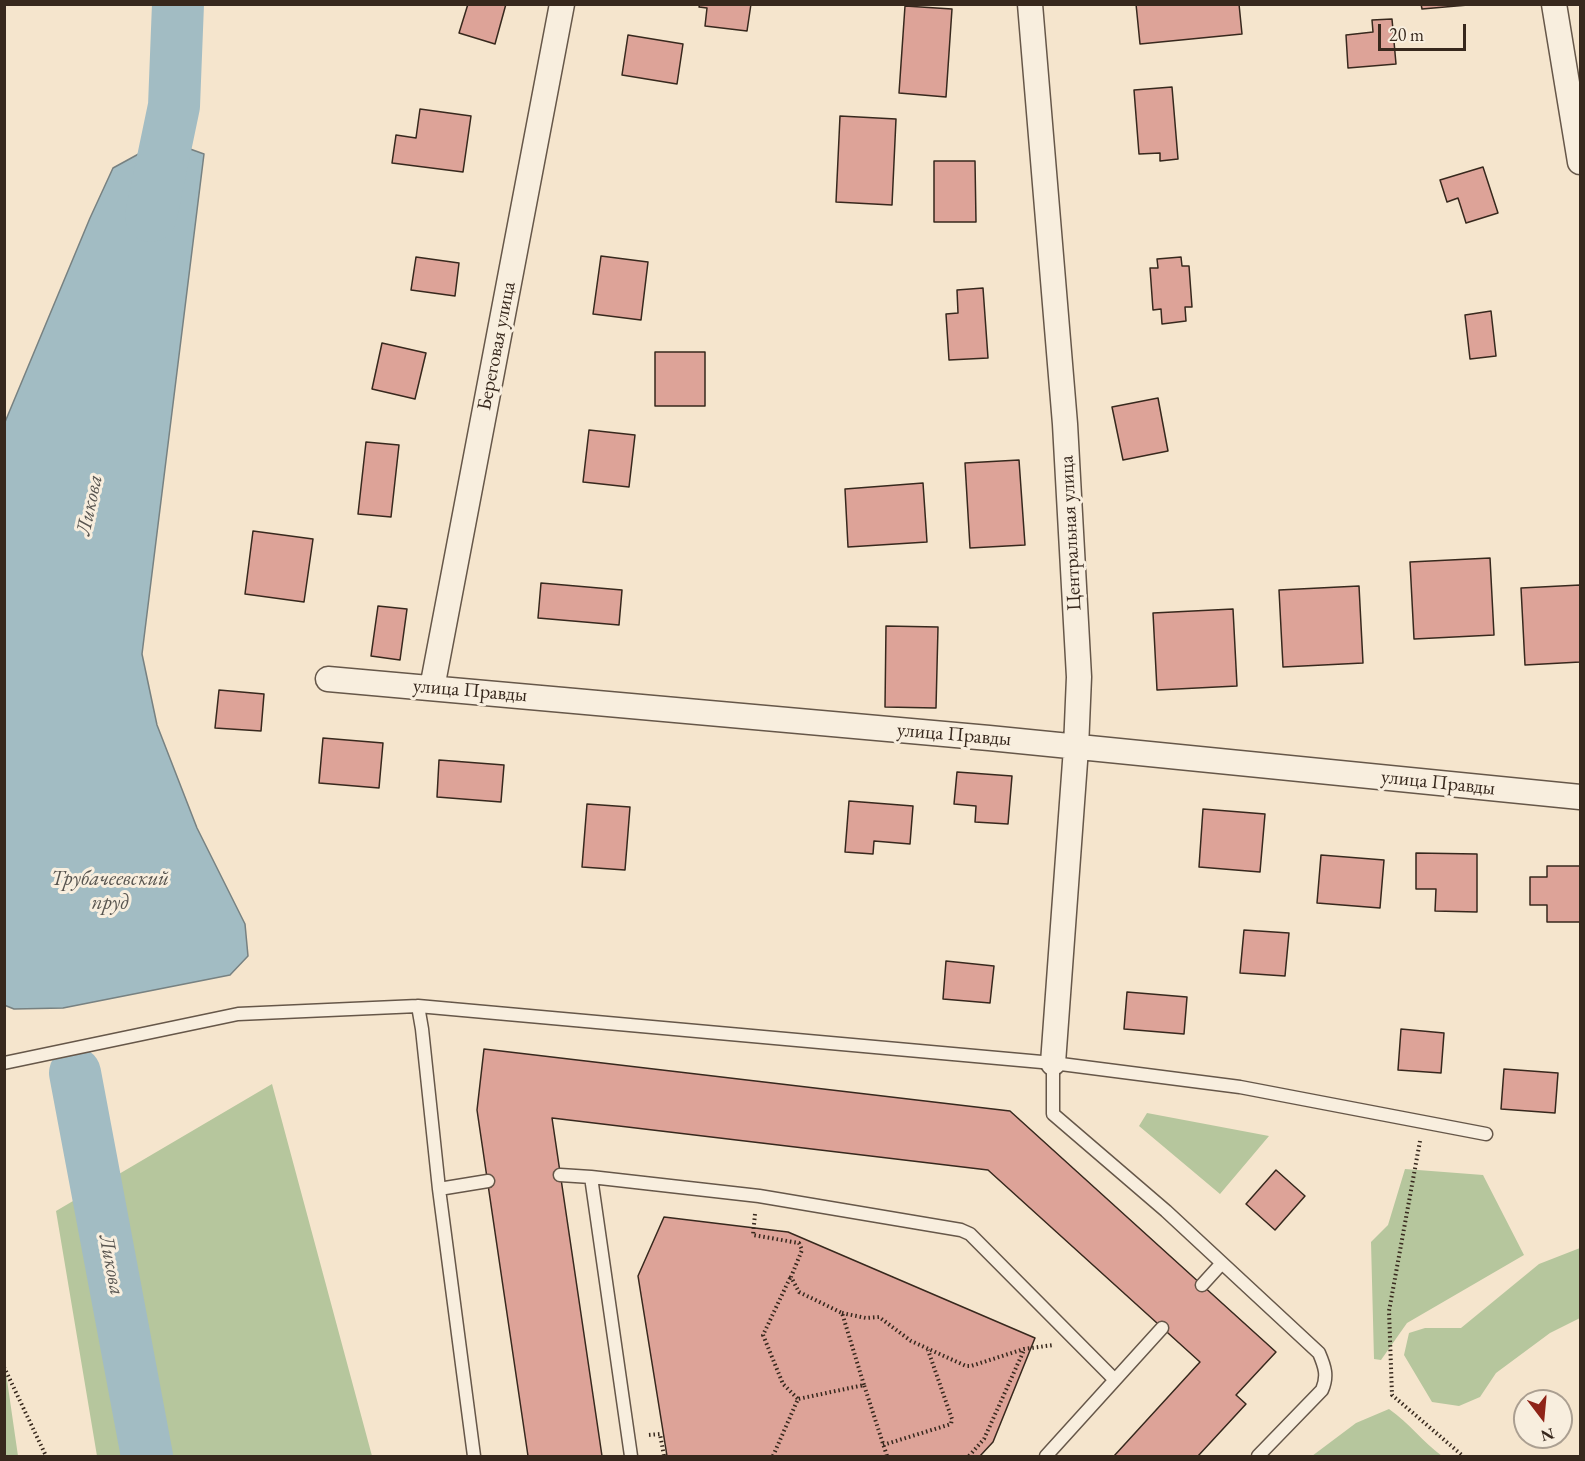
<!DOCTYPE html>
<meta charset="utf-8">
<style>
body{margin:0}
#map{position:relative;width:1585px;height:1461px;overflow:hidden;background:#f5e5cd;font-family:"EB Garamond",serif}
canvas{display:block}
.frame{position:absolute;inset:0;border:6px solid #37281d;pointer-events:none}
.north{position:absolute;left:1513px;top:1389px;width:60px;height:60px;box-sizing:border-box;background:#f8eede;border:2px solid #ab9f91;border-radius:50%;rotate:164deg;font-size:16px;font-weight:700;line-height:24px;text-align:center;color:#37281d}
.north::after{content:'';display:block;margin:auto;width:21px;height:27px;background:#8f2418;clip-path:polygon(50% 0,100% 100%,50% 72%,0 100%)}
.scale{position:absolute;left:1378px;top:24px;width:88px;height:27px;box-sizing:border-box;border:3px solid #37281d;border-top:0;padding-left:8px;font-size:18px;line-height:21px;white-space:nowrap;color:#37281d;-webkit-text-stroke:4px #f8eede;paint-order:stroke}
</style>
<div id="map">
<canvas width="1585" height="1461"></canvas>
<div class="frame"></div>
<div class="north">N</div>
<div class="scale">20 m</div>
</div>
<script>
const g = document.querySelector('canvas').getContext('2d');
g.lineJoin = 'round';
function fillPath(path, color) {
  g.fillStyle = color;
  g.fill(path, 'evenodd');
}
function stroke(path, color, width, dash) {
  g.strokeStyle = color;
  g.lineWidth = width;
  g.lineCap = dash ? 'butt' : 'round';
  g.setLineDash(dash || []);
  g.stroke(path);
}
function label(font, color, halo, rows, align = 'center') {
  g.font = font + ' "EB Garamond",serif';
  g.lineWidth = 6;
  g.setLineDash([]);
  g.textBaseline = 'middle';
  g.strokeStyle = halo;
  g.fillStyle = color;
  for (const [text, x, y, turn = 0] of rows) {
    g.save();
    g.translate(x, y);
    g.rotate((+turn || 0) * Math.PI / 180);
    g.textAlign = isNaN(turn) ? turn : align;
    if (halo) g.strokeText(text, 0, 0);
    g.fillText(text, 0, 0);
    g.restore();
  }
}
fillPath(new Path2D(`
 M272 1084 372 1456H97L56 1211Z
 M1147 1113 1269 1136 1220 1194 1139 1126Z
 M1405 1169 1483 1175 1524 1255 1407 1323 1381 1360 1374 1359 1371 1242 1388 1225Z
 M1580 1248V1318L1550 1333 1496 1373 1480 1397 1459 1406 1432 1402 1404 1355 1409 1333 1425 1328H1461L1539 1264Z
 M5 1366 18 1456H5Z
 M1389 1409C1409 1423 1423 1442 1442 1456H1312L1356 1423Z`), '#b6c69d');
const water = new Path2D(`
 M155 145H179L204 154 142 654 157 725 197 828 245 924 248 956 230 975 63 1008 14 1009 4 1005 5 422 90 218 113 168Z`);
fillPath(water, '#a2bcc3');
stroke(water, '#778181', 1.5);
stroke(new Path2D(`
 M151 216 174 106 178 4
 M75 1073 147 1456`), '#a2bcc3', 52);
const building = new Path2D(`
 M468 4H506L495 44 459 33Z
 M700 4H751L747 31 705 26 707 8 699 7Z
 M1136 4H1239L1242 34 1140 44Z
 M1421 4H1468V5L1422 9Z
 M905 6 952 9 946 97 899 93Z
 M1392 19 1396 64 1348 68 1346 35 1373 32 1372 20Z
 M628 35 683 44 677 84 622 75Z
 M1172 87 1178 159 1160 161V153L1139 154 1134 90Z
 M420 109 471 116 463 172 392 163 396 135 416 138Z
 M840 116 896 119 892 205 836 202Z
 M934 161H975L976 222H934Z
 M1483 167 1498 213 1466 223 1458 198 1447 202 1440 180Z
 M601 256 648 262 641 320 593 314Z
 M416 257 459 263 455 296 411 290Z
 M1181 257 1182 266H1189L1192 307H1185L1186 321 1162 324 1161 309 1153 310 1150 268H1158L1157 259Z
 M983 288 988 358 949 360 946 314 958 313 957 290Z
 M1491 311 1496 356 1470 359 1465 315Z
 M382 343 426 353 415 399 372 389Z
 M655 352H705V406H655Z
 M1158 398 1168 451 1123 460 1112 407Z
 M589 430 635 435 629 487 583 482Z
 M366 442 399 445 391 517 358 514Z
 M1019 460 1025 545 970 548 965 463Z
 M923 483 927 542 848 547 845 489Z
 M253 531 313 539 304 602 245 594Z
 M1490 558 1494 635 1414 639 1410 562Z
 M541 583 622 590 619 625 538 618Z
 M1580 585V662L1525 665 1521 588Z
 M1359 586 1363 663 1283 667 1279 590Z
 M378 606 407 609 400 660 371 656Z
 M1233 609 1237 686 1157 690 1153 613Z
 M886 626 938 627 936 708 885 707Z
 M219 690 264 694 261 731 215 728Z
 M323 738 383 743 379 788 319 783Z
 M439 760 504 765 501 802 437 797Z
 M957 772 1012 776 1008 824 975 822 976 806 954 804Z
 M849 801 913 806 910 844 874 841 873 854 845 852Z
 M587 804 630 807 625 870 582 867Z
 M1203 809 1265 814 1260 872 1199 867Z
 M1416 853 1477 854V912L1435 911 1436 889H1416Z
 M1321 855 1384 860 1380 908 1317 903Z
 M1547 866H1580V922H1547V905H1530V877H1547Z
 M1244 930 1289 933 1285 976 1240 973Z
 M946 961 994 966 990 1003 943 999Z
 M1127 992 1187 997 1184 1034 1124 1029Z
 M1401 1029 1444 1033 1441 1073 1398 1070Z
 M484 1049 1010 1111 1276 1352 1236 1395 1246 1404 1198 1456H1114L1200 1362 988 1170 552 1118 602 1456H528L477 1110Z
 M1504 1069 1558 1073 1555 1113 1501 1109Z
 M1276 1170 1305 1196 1275 1230 1246 1204Z
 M664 1217 788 1232 1035 1338 993 1442 980 1456H667L638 1276Z`);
fillPath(building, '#dda398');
stroke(building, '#37281d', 1.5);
const lane = new Path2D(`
 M418 1006 422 1029 439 1189 474 1456
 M4 1063 238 1014 418 1006 1053 1063 1240 1087 1486 1134
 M1053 1063V1114L1166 1211 1319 1353C1325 1367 1328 1376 1322 1390L1258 1456
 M560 1175 591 1177
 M439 1189 488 1181
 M1202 1285 1222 1263
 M631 1456 591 1177 759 1196 961 1230 970 1234 1115 1380
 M1046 1456 1162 1328`);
const street = new Path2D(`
 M1030 4 1065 424 1079 677 1076 748 1053 1063
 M1554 4 1580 162
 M328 679 989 738 1580 797
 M432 688 562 4`);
stroke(lane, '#665749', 15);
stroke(street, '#665749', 27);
stroke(new Path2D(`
 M1420 1141 1389 1311 1392 1395 1463 1456
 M755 1214 753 1235 799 1243 802 1250 791 1277 799 1292 842 1313 864 1385
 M790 1278 763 1335 783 1384 798 1399
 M842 1313 866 1318 879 1317 911 1341 966 1366H971L1024 1349 1053 1345
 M4 1367 46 1456
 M649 1435 660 1434 664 1456
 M883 1445 951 1424 952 1419 928 1350
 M773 1456 798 1399 864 1385 887 1456
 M969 1456 984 1439 1024 1350`), '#37281d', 4, [1.5, 3]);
stroke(lane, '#f8eede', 12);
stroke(street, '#f8eede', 24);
label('20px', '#37281d', '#f8eede', [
 ["Береговая улица",497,346,-79],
 ["Центральная улица",1071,533,-93],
 ["улица Правды",470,691,5],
 ["улица Правды",954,735,5],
 ["улица Правды",1438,783,6]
]);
label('italic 21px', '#57544f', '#f8eede', [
 ["Ликова",90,505,-78],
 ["Трубачеевский",110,879],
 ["пруд",110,903],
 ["Ликова",111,1265,79]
]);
</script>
